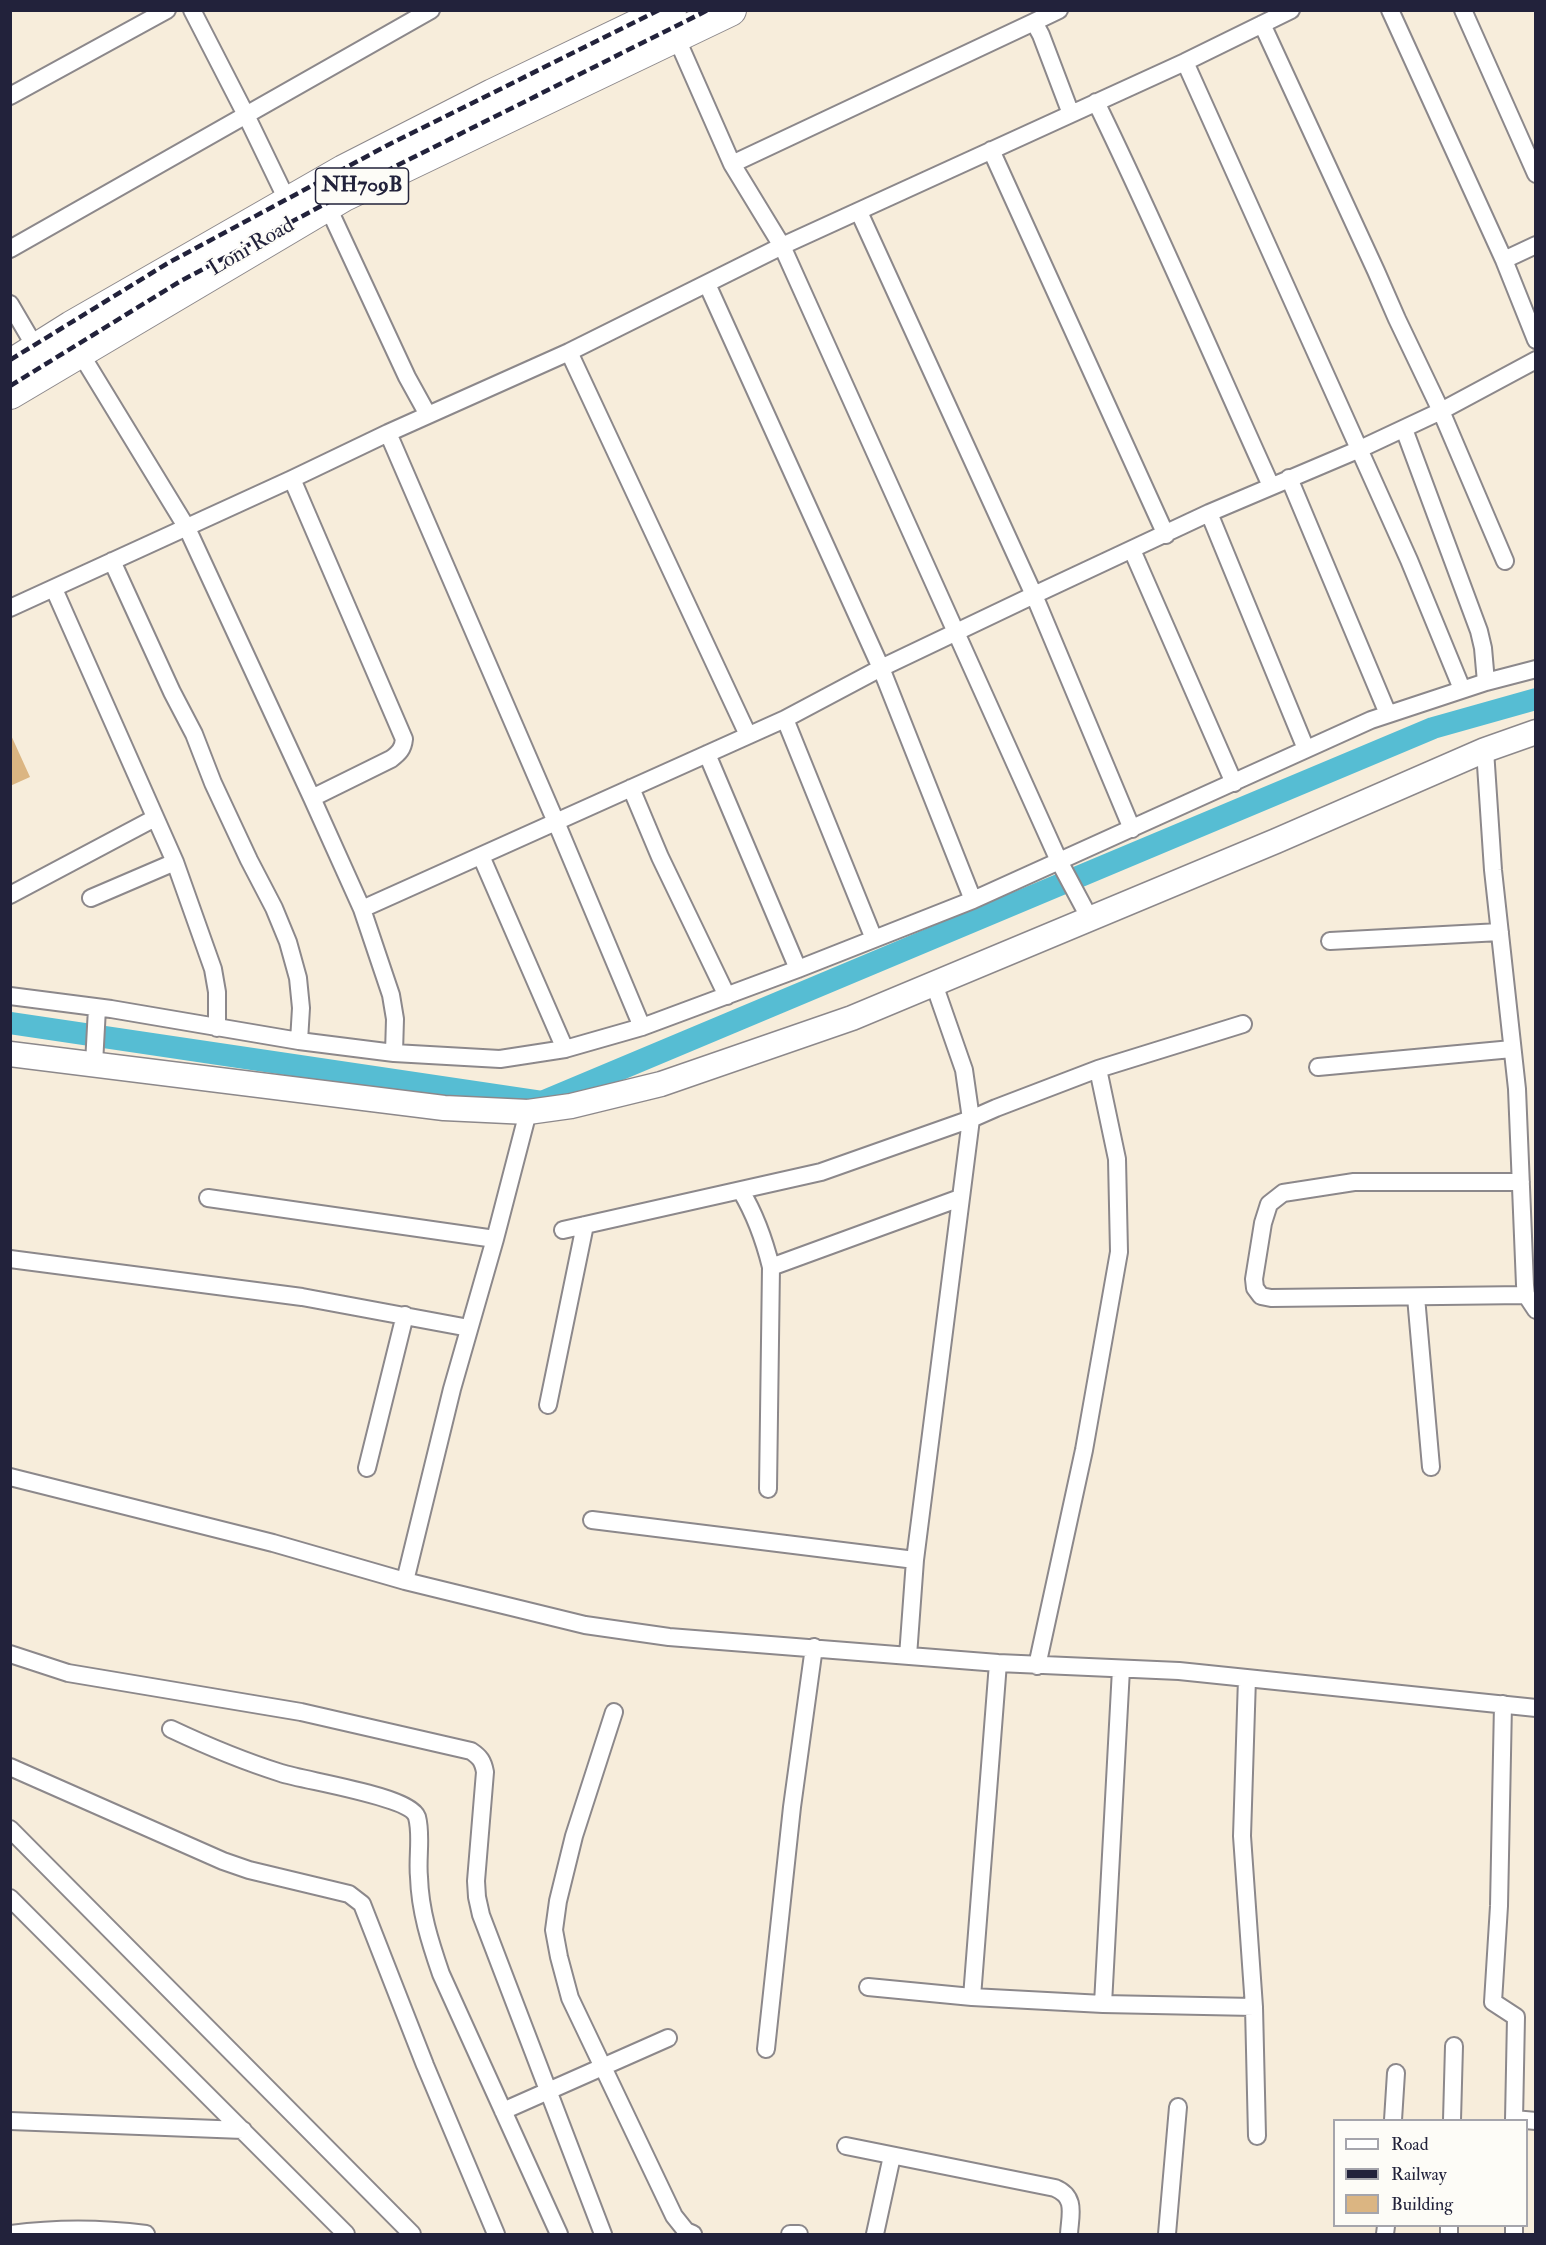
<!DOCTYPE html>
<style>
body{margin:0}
#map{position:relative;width:1546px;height:2245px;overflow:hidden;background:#f7eddb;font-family:"IM FELL Double Pica",serif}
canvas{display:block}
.frame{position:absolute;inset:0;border:12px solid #22223b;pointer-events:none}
.legend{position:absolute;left:1333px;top:2119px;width:195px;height:108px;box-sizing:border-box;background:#fdfcf7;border:2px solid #a5a5ac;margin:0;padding:8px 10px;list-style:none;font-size:18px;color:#22223b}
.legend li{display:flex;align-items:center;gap:12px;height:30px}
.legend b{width:30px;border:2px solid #a5a5ac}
</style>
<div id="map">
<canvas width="1546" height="2245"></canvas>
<div class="frame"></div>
<ul class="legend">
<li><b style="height:8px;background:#fff"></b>Road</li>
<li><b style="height:8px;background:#22223b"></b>Railway</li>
<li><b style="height:16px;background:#dbb582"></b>Building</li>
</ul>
</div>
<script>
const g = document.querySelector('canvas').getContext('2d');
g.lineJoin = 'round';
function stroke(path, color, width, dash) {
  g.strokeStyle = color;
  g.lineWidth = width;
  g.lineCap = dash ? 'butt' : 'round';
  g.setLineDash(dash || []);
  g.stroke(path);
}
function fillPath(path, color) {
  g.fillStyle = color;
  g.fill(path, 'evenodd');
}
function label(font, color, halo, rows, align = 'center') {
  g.font = font + ' "IM FELL Double Pica",serif';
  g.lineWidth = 4.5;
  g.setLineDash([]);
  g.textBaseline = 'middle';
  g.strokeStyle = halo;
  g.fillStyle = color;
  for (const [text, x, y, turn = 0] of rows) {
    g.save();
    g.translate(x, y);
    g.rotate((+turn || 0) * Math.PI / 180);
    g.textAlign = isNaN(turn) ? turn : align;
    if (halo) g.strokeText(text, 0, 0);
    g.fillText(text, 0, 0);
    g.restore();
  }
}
stroke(new Path2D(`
 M10 1023 542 1102 1433 728 1536 699`), '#56bdd3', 22);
fillPath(new Path2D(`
 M10 733 30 777 10 786Z`), '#dbb582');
const street = new Path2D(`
 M192 10 246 115 288 202
 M1390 10 1504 260 1536 340
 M1463 10 1536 174
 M1034 22 1059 10
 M1262 24 1376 271 1397 319 1441 411 1505 561
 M673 30 732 164 782 246 1059 861 1090 919
 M1185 62 1409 560 1462 689
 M10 96 167 10
 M1096 102C1158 229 1213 358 1271 486
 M991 150 1166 535
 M732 164 1034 22 1041 35 1071 114
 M327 205 407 377 428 415
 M859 212 1034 595 1132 829
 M10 249 431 10
 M1504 260 1536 245
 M707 284 881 668 973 900
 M10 304 37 350
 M79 351 187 528 312 798 362 909 391 995 395 1019 394 1053
 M569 352 748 735
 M1404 429 1479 631 1483 648 1486 682
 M388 433 556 822 642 1027
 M1289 478 1388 714
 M292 479 404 739C403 749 399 753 391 759L312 798
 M1209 513 1306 749
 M1132 550 1234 783
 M112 561 172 692 194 734 213 783 249 860 274 908 288 942 298 978 301 1008 299 1041
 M54 589 175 862 213 969 217 992V1028
 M10 608 292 479 388 433 569 352 782 246 1185 62 1291 10
 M785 719 874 939
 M1485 750 1493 870 1517 1089 1525 1285 1526 1295 1536 1310
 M707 754 798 969
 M631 788 660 857 727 996
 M481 856 565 1049
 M10 895 155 818
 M91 898 175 862
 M362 909 785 719 881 668 1034 595 1209 513 1360 449 1441 411 1536 360
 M1330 941 1500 932
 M10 996 111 1009 299 1041 394 1053 500 1059 565 1049 642 1027 798 969 973 900 1371 720 1486 682 1536 669
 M94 1064 97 1008
 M1318 1067 1512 1049
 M1521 1182H1354L1283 1193 1269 1204 1263 1223 1254 1279 1255 1288 1261 1296 1271 1298 1526 1295
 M741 1191C756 1216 764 1239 771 1267L768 1489
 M208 1198 495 1239
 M563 1230 821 1172 971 1119 996 1108 1098 1069 1243 1024
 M10 1259 302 1297 469 1328
 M771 1267 960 1198
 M1416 1297 1431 1467
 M548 1405 585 1225
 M367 1468 405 1315
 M10 1477 273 1543 405 1581 585 1625 669 1637 998 1663 1179 1671 1536 1708
 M592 1520 915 1560
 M405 1581 452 1389 495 1239 528 1112
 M10 1654 68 1673 301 1712 471 1751C480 1757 483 1761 485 1772L476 1881 477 1897 481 1915 603 2234
 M908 1656 915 1560 971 1119 964 1070 934 984
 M1037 1666 1084 1450 1119 1252 1117 1159 1098 1069
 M1247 1678 1242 1836 1254 2007 1257 2136
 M1503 1704 1499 1906 1493 2002 1516 2017 1514 2120
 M614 1712 574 1836 558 1901 554 1930 559 1957 570 1998 674 2216 686 2231 693 2234
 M171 1729C207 1746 243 1761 281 1773 305 1781 410 1796 417 1817 422 1835 417 1858 419 1877 420 1911 430 1942 441 1974L559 2234
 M10 1767 223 1861 249 1870 349 1894 362 1904 425 2065 496 2234
 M10 1829 412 2234
 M10 1898 346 2234
 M868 1987 972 1997 1103 2004 1254 2007
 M972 1997 998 1663
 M1103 2004 1121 1669
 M766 2049 792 1807 814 1647
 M503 2111 668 2038
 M1514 2119 1536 2121
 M1393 2120 1396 2073
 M1452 2120 1454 2046
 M10 2121 243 2130
 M846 2146 1055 2188C1077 2197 1070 2215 1069 2234
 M1514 2226V2234
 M11 2234C55 2228 101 2228 146 2234
 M790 2234H799
 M875 2234 892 2156
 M1167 2234 1178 2107
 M1385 2234 1386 2226
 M1449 2234V2226`);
const secondary = new Path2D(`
 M10 1054 444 1108 528 1112 571 1106 661 1084 852 1018 1276 841 1485 750 1536 732`);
const highway = new Path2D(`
 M10 366 72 327 344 171 493 95 670 10
 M10 393 344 195 730 10`);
stroke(street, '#8c888b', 20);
stroke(secondary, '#8c888b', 27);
stroke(highway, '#8c888b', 34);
stroke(street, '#fff', 16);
stroke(secondary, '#fff', 24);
stroke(highway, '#fff', 32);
stroke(new Path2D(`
 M10 360 168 263 386 146 659 10
 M10 386 179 282 396 166 708 10`), '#22223b', 4.5, [9, 4.5]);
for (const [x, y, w] of [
 [362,186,93]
]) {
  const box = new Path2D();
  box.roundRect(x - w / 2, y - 18, w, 36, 4.5);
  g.fillStyle = '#fdfcf7';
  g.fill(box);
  stroke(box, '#22223b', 1.5);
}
label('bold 21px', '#22223b', null, [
 ["NH709B",362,186]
]);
label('22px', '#22223b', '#fdfcf7', [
 ["Loni Road",252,248,-30]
]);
</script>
